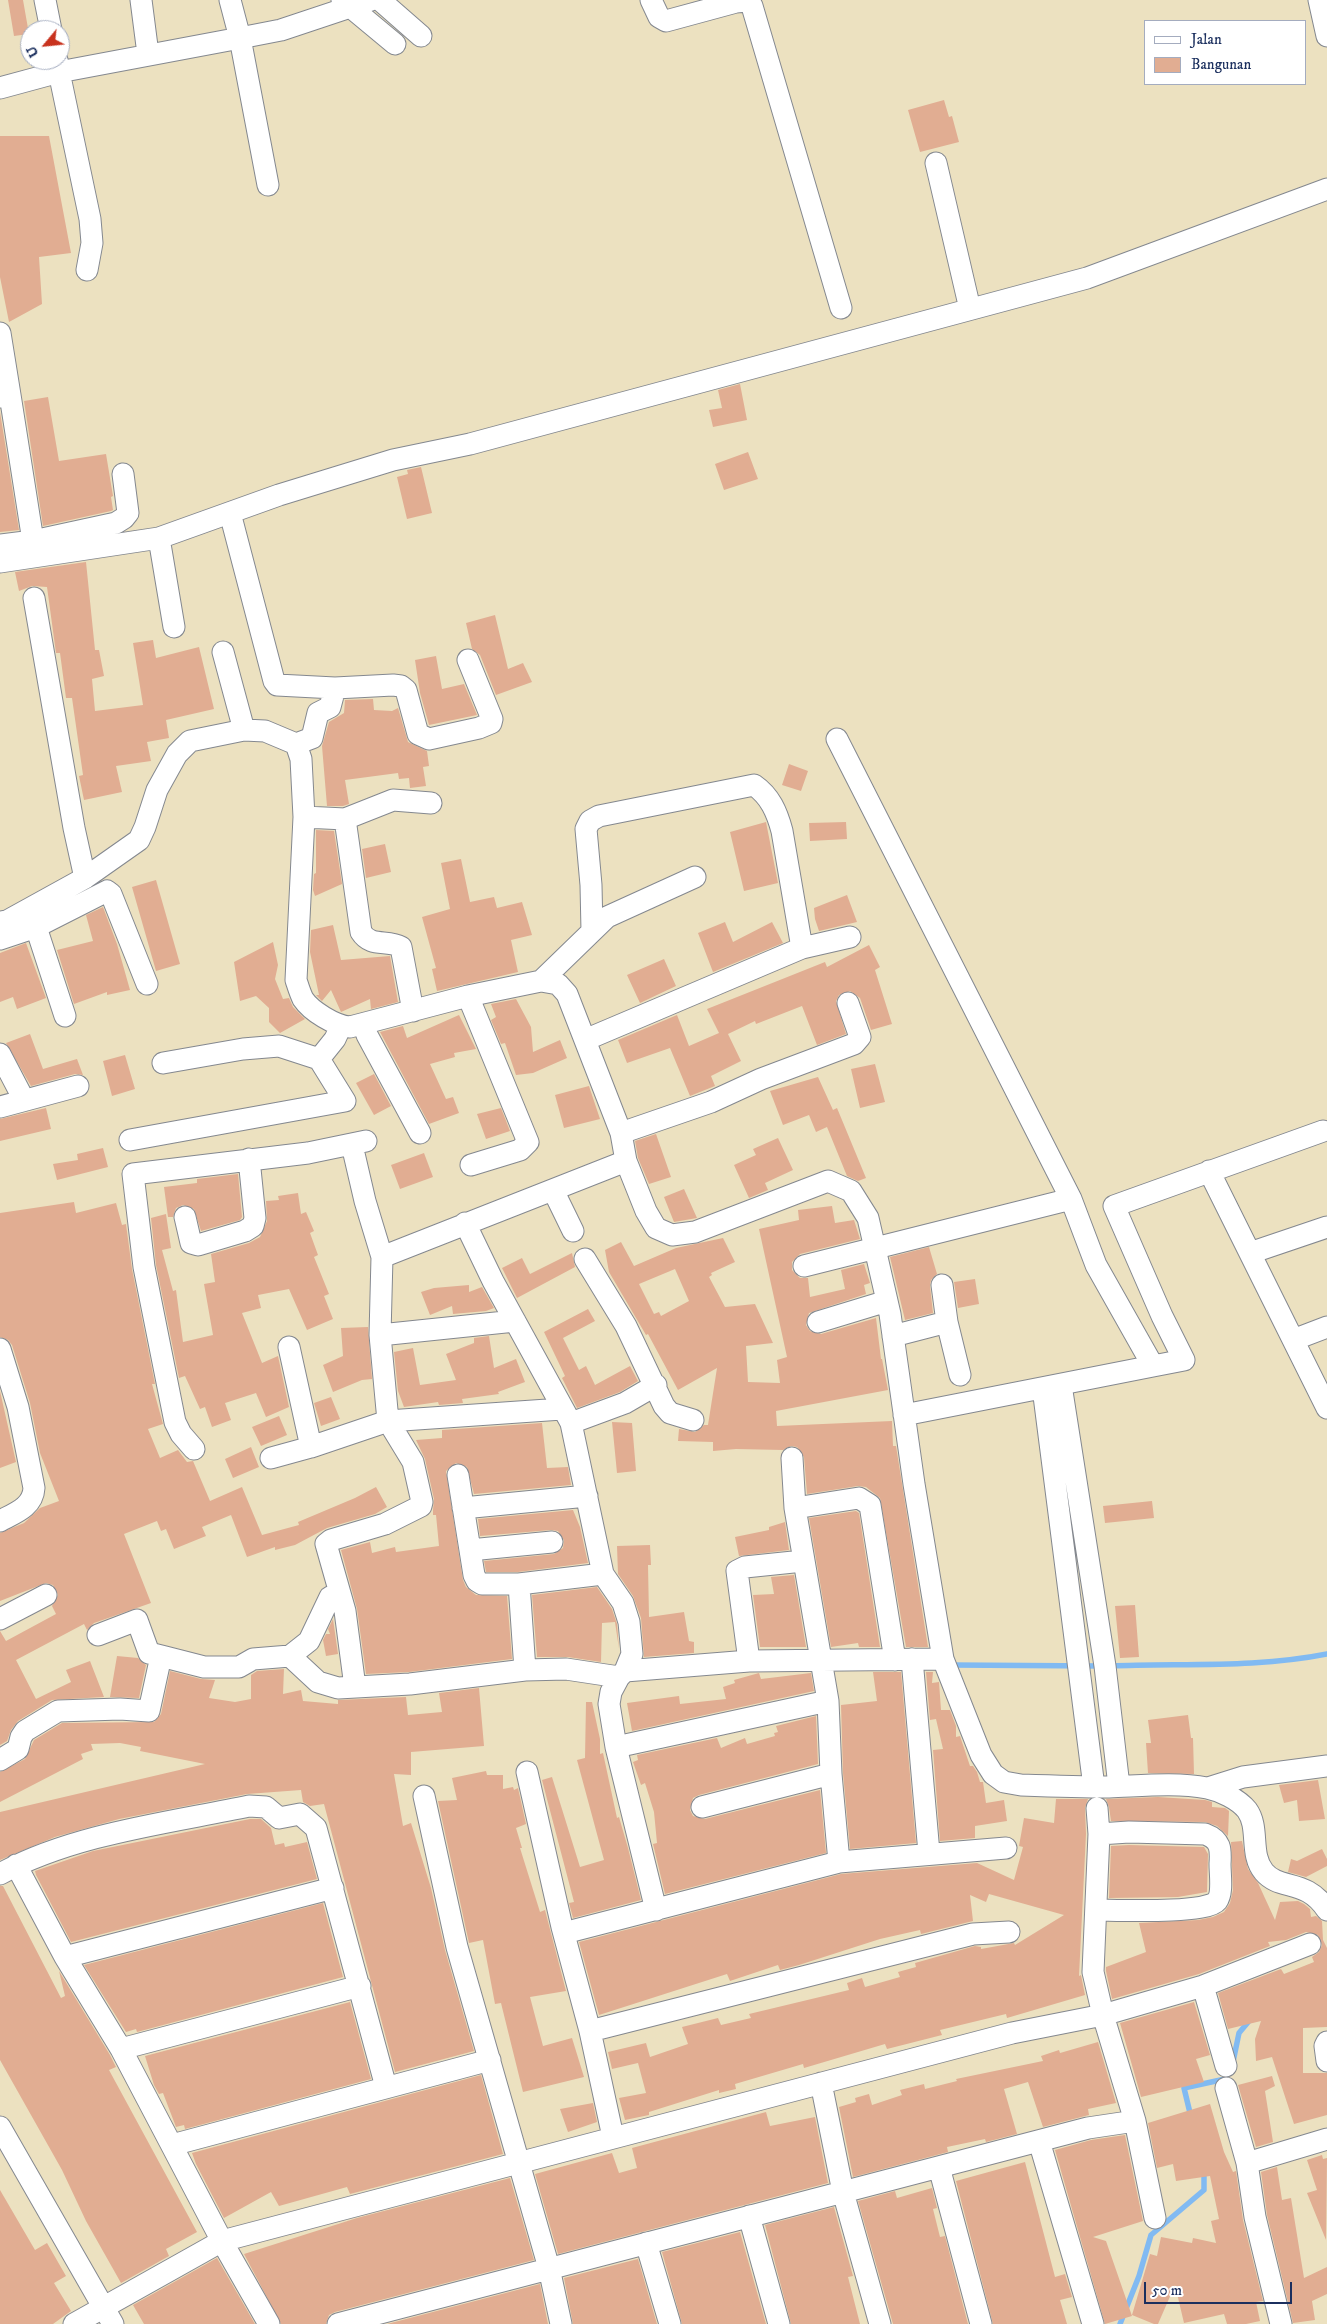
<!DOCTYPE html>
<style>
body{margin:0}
#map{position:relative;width:1327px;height:2324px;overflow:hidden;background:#ece1c0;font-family:"IM FELL DW Pica",serif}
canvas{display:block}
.legend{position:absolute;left:1144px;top:20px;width:162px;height:65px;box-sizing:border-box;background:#fff;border:1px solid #a4acbf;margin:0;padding:6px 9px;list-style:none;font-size:15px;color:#1b2f5e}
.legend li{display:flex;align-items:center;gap:10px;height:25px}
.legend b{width:25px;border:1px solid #a4acbf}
.north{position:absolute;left:20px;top:20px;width:50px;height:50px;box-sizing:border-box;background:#fff;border:1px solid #a4acbf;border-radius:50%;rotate:242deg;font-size:14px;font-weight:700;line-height:20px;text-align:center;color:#1b2f5e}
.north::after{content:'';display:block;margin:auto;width:18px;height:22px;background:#c8321e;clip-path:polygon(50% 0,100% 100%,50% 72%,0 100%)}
.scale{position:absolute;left:1144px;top:2282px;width:148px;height:22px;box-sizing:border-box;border:2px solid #1b2f5e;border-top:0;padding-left:6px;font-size:15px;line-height:18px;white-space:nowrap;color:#1b2f5e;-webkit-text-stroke:4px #fff;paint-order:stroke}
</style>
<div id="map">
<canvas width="1327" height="2324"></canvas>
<ul class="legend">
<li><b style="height:6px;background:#fff"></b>Jalan</li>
<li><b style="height:14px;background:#e1ad92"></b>Bangunan</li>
</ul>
<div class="north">U</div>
<div class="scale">50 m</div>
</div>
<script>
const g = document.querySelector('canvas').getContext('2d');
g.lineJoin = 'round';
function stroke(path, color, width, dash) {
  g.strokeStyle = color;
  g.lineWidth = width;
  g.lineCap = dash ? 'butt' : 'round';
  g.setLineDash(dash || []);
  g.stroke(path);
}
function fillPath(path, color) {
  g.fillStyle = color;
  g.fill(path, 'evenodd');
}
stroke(new Path2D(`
 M950 1665 1100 1666
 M1110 1666C1180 1663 1258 1668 1327 1654
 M1233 2062 1239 2033 1249 2021
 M1191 2117 1184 2088 1225 2079
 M1120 2324 1139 2276 1151 2235 1204 2190V2169`), '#81baf2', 5.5);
fillPath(new Path2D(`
 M8 0H23L29 34 14 36Z
 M944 100 949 117 952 116 959 142 920 152 908 110Z
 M0 136H49L71 253 39 257 42 304 9 322 0 277Z
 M740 384 747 420 713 427 709 410 722 408 718 390Z
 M48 397 59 461 106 454 113 496 111 497 113 510 111 511 43 526 24 401Z
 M0 412 19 530 0 532Z
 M748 452 758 479 724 490 715 464Z
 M421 467 432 513 407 519 397 477 408 474 407 470Z
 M86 562 95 650H99L104 676 92 679 95 711 143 705 133 643 153 640 156 658 199 647 214 709 166 720 169 738 147 742 151 761 116 766 122 792 84 800 79 776 83 775 72 698H66L60 653H56L47 587 32 586 19 591 15 572Z
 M495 615 508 669 523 663 532 682 496 695 480 655 472 649 466 623Z
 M436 656 442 689 464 684 477 715 429 725 420 693 415 660Z
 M373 699 374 710 392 711 398 708 408 742 427 751 429 766 423 767 426 786 410 788 409 778 399 779 398 773 345 780 349 804 343 806H327L322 746 329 722 344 713 345 700Z
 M789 764 808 771 801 791 782 785Z
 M766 822 778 883 744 891 730 832Z
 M846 822 847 839 810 841 809 823Z
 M316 830 334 831 342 884 315 896 313 890 314 874 316 873Z
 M385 844 391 872 366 878 362 849Z
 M461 859 470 902 494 897 497 908 522 902 532 935 511 940 518 972 437 991 432 969 436 968 422 917 450 909 441 863Z
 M156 880 180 964 156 971 132 887Z
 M847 895 857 922 819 931 815 919 814 908Z
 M103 907 117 944 130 990 107 995V992L74 1004 57 950 93 941 86 915Z
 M725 922 733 942 772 922 783 943 713 972 698 933Z
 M333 925 341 960 390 956 398 1002 371 1009 370 999 341 1012 331 990 322 1001 316 995H319L310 952 311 930Z
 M273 942 278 965 275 979 283 999 289 998 293 1007 305 1019 280 1033 269 1022V1008L256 996 240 1001 234 962Z
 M26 943 46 998 17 1009 13 997 0 1002V953Z
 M869 945 880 967 875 970 892 1024 871 1030 860 998 850 991 839 995 836 1001 846 1034 817 1045 802 1006 756 1024 755 1021 728 1034 741 1061 711 1076 715 1086 690 1096 670 1048 627 1063 618 1040 677 1015 689 1046 719 1033 707 1009 825 962 827 967Z
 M664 959 676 986 640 1003 627 975Z
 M516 999 531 1027 533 1052 560 1040 567 1058 533 1073 516 1075 505 1043 501 1044 491 1020 496 1017 491 1004Z
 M459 1015 476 1049 454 1053 455 1057 430 1064 446 1099 453 1097 459 1113 429 1124 380 1032 403 1026 407 1038Z
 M30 1034 43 1069 77 1059 83 1075 75 1074 31 1086 6 1043Z
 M125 1055 135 1089 112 1096 103 1061Z
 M875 1064 885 1102 860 1108 851 1069Z
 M374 1074 391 1106 374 1115 356 1083Z
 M818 1077 833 1110 837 1108 866 1178 858 1181 847 1176 827 1127 816 1132 809 1115 783 1125 770 1091Z
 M589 1086 600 1119 564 1128 555 1095Z
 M46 1108 51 1129 0 1141V1119Z
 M501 1108 510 1131 486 1139 477 1114Z
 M656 1134 671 1177 649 1184 638 1158 635 1141Z
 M778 1138 793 1170 765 1183 768 1190 749 1198 734 1165 756 1155 753 1149Z
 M103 1148 108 1167 57 1180 53 1164 78 1160 77 1154Z
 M424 1153 433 1177 400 1189 391 1165Z
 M238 1174 242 1217 240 1220 201 1231 194 1209 183 1205 176 1208 173 1217H168L164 1187 197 1183V1179Z
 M684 1189 697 1218 674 1222 664 1197Z
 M298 1193 301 1214 306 1212 314 1231 310 1233 318 1255 314 1257 329 1294 324 1296 333 1319 307 1330 289 1289 258 1295 261 1308 242 1313 262 1363 278 1356 289 1407 266 1417 256 1393 225 1403 231 1420 212 1427 205 1407 200 1409 185 1376 179 1378 156 1265 151 1218 166 1214 171 1248 162 1250 173 1291 176 1290 183 1342 213 1335 204 1284 215 1282 211 1254 249 1243 260 1237 267 1221 266 1201 279 1200 278 1196Z
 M74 1202 76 1213 116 1203 122 1225 126 1224 132 1269 155 1384H152L163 1424 148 1429 160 1458 178 1450 187 1462 193 1461 210 1501 242 1487 262 1535 299 1525 298 1522 355 1498 376 1487 387 1507 375 1514 327 1528 295 1545 275 1550V1547L247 1557 231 1515 202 1527 206 1536 174 1549 166 1529 161 1531 157 1521 124 1534 151 1603 94 1623 87 1630 84 1624 16 1660 36 1699 71 1682 66 1670 90 1661 104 1697 52 1700 18 1721 11 1730 7 1741 0 1745V1631L6 1641 56 1614 52 1606 58 1595 53 1585 46 1583 0 1601V1533L24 1523 40 1508 59 1501 40 1453 30 1403 12 1345 8 1340 0 1337V1213Z
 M832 1206 835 1223 854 1220 860 1239 800 1254 792 1262V1270L800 1278H808L810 1297 845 1289 841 1270 864 1264 870 1283 864 1285 866 1294 809 1313 806 1325 810 1331 821 1334 876 1318 881 1359H882L888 1390 776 1411 777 1426 892 1421 893 1446H896L928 1647H906L880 1498 866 1487 858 1486 807 1494 804 1457 797 1447 791 1446 783 1450 736 1449 713 1451V1442L678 1441 679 1429 695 1432 704 1425H708L717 1368 678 1390 648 1334 646 1335 609 1272 605 1250 621 1242 634 1266 676 1248 723 1238 735 1262 711 1273 712 1275 709 1277 725 1307 755 1304 773 1343 746 1346 748 1382 780 1383 777 1360 787 1357 759 1229 799 1220 798 1210ZM675 1269 689 1301 661 1316 659 1312 654 1314 639 1284Z
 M929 1247 937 1274 931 1280 930 1286 933 1313 905 1320 890 1257Z
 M572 1253 575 1267 517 1298 502 1268 522 1258 530 1274Z
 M975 1279 979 1304 958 1308 954 1282Z
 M469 1285V1292L482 1287 494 1308 486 1311 453 1314 452 1306 430 1315 421 1292 434 1288Z
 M588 1309 595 1321 563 1338 579 1370 586 1366 595 1385 630 1366 638 1381 620 1392 577 1408 562 1378 565 1376 544 1332Z
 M368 1327 372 1379 362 1380 333 1392 323 1365 343 1356 341 1328Z
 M489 1336 494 1368 516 1359 525 1382 498 1392 499 1394 462 1399 463 1403 439 1405 438 1402 404 1407 398 1391 394 1352 413 1348 420 1385 456 1380 446 1354 474 1343V1338Z
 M0 1391 16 1462 0 1468Z
 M331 1397 340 1419 321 1426 314 1403Z
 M279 1416 287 1435 261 1446 252 1427Z
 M612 1422 632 1423 636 1471 617 1473Z
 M542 1423 547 1468 568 1467 571 1485 474 1494 467 1467 456 1463 446 1471 463 1580 466 1587 476 1595 507 1596 512 1659 409 1672 366 1674 357 1609 341 1550 370 1542 372 1553 395 1547 396 1552 439 1546 436 1515H433V1510L434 1499 425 1459 416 1440 442 1438V1430Z
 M251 1447 259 1467 233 1478 225 1459Z
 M1152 1501 1154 1518 1105 1523 1103 1506Z
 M573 1510 580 1527 588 1563 518 1572H486L484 1561 554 1554 563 1548 564 1540 558 1531 551 1530 480 1536 478 1519Z
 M856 1511 859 1513 880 1647H859L858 1643 831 1647 809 1518Z
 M785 1522 789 1550 739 1556 735 1537 769 1530V1527Z
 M650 1545 651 1565H648L649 1617 684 1612 689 1641 694 1642V1653L644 1657 641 1618 633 1596 618 1574 617 1546Z
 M794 1575 806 1647H760L753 1595 774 1594 771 1577Z
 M597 1587 612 1609 617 1624 619 1649 615 1622 602 1623 601 1662 568 1657H537L532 1595Z
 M1135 1605 1139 1657 1120 1658 1115 1606Z
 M333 1619 338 1654 326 1656 323 1640 326 1634H330L328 1629Z
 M117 1656 138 1658 146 1665 139 1698 110 1697Z
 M284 1669 283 1694 301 1690 303 1701 338 1704V1700L406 1697 408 1715 442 1712 439 1693 479 1688 484 1746 411 1752V1775L394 1774 403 1826 411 1823 431 1888 445 1950 474 2051 395 2072 324 1804 310 1806 303 1802 301 1790 247 1794 119 1819 55 1837 0 1860V1812L205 1764 140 1751 141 1747 120 1743 91 1744 93 1750 81 1754 83 1759 0 1802V1772L25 1759 34 1740 62 1723 154 1722 161 1714 170 1671 201 1679 215 1680 209 1698 235 1702 251 1699V1675L257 1671Z
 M873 1672H901L916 1843 850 1849 843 1773 841 1705 877 1701Z
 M926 1672H933L932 1683 939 1682 941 1710H950L956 1726V1737L960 1736 970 1766H973L977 1772 980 1782H983L986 1803 1004 1800 1007 1821 975 1826V1838L940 1841 933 1750 943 1749 936 1719 930 1720Z
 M759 1673 761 1679 811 1673 814 1691 632 1731 627 1703 679 1696 680 1704 726 1699 723 1687 735 1683 734 1680Z
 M586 1702H592L600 1739V1754L603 1753 617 1818 619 1817 628 1848 641 1900 573 1918 569 1903 574 1902 542 1780 552 1777 580 1867 604 1860 577 1760 585 1758Z
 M1188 1715 1191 1738H1193L1194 1774 1148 1773 1146 1743H1151L1148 1720Z
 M816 1716 818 1764 699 1795 693 1798 690 1810 693 1816 705 1819 820 1790 826 1853 665 1894 653 1844 657 1843 654 1812 645 1783 641 1785 633 1762 638 1760 637 1755 717 1738 721 1748 745 1738 747 1744 775 1736 774 1733 778 1732 776 1726Z
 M486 1771 487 1775H503V1789L513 1787 514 1790 518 1788 526 1824 516 1828 522 1848H520L540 1912 545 1910 566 1991 530 1997 543 2046 572 2038 584 2077 523 2092 501 2003 495 2004 483 1940 469 1943 438 1801 457 1800 452 1778Z
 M1318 1780 1325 1819 1299 1821 1297 1800 1284 1803 1279 1785Z
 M1158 1797 1205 1800 1212 1802V1807L1225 1808 1229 1811 1228 1836 1217 1826 1205 1822 1111 1821 1109 1807 1106 1799Z
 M1056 1799H1088L1085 1808 1086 1834 1079 1976 1081 1975 1085 1995 1007 2018 1006 2014 940 2030 942 2035 887 2049 885 2044 804 2068 803 2064 735 2084 736 2089 719 2093V2090L649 2112V2115L625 2120 619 2098 646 2093 638 2063 612 2069 608 2052 646 2043 650 2057 688 2044 682 2027 718 2018 721 2025 751 2018 749 2014 849 1990 847 1983 862 1978 865 1987 900 1977 898 1972 916 1967 915 1963 975 1946 981 1947V1949L1014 1943 1015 1945 1064 1915 989 1894 986 1902 970 1895 973 1921 921 1934 920 1930 880 1939 799 1965 780 1970 778 1965 730 1981 727 1974 599 2015 579 1942 841 1874 977 1863 1014 1880 1023 1847 1019 1846 1024 1818 1054 1823Z
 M250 1819H261L271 1828 275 1845 284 1843 285 1847 307 1842 317 1879 71 1942 36 1875 35 1871 93 1851Z
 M1242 1841 1248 1869 1258 1883 1275 1920 1280 1902 1298 1901 1304 1904 1310 1909 1311 1917 1316 1916 1322 1921 1323 1940 1327 1948V2027L1303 2028V2073H1327V2115L1294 2124 1272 2057 1256 2061 1255 2039 1261 2021 1228 2029 1218 1993 1281 1969 1284 1974 1314 1962 1312 1957 1319 1952 1322 1945 1318 1935 1306 1932 1286 1940 1268 1942 1270 1946 1199 1974 1112 1999 1106 1971V1967L1146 1952 1139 1923 1198 1920 1213 1917 1224 1912 1230 1903 1233 1890 1231 1842Z
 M1129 1845 1204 1847 1208 1854 1207 1892 1178 1897 1109 1898 1111 1846Z
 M1322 1849 1327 1859V1866L1306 1877 1288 1872 1291 1859 1297 1861Z
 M0 1886H3L61 1998 65 1996 59 1971 110 2055 116 2067 109 2070 197 2232 166 2249 169 2256 121 2283 86 2221 62 2170 0 2060Z
 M323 1903 343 1977 137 2032 136 2029 126 2032 84 1965Z
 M350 2002 371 2079 185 2129 184 2125 176 2127 163 2093 159 2094 154 2085 145 2056Z
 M1194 2002 1210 2055 1196 2059 1204 2082 1141 2097 1120 2023Z
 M1098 2042 1116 2103 1088 2109 1089 2115 1043 2127 1028 2082 1004 2089 1017 2134 986 2142 985 2139 947 2147 948 2152 853 2177 839 2107 856 2102 855 2098 869 2094 872 2105 902 2095 900 2090 924 2084 925 2089 957 2081 956 2079 1043 2061 1041 2056 1059 2050 1060 2053Z
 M481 2075 503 2154 350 2194 347 2187 279 2206 271 2192 224 2218 196 2164 192 2153Z
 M1272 2076 1275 2086 1265 2091 1273 2142 1256 2147 1238 2085Z
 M593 2103 597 2122 568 2132 560 2109Z
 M1210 2104 1224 2152 1233 2172 1236 2171 1243 2220 1263 2301 1256 2302 1260 2321 1246 2324H1227L1224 2314 1184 2323 1175 2285 1158 2324H1154L1132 2315 1150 2254 1157 2256 1161 2237 1192 2243 1193 2238 1216 2243 1211 2221 1219 2219 1210 2176 1176 2181 1173 2164 1157 2168 1148 2123Z
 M766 2112 770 2126 815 2117 828 2183 558 2254 535 2174 612 2153 619 2173 637 2168 632 2148Z
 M1125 2135 1143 2221 1093 2237 1106 2241 1132 2316 1105 2324 1055 2150 1091 2140Z
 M1322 2155 1323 2159 1327 2158 1326 2240 1307 2193 1317 2190 1307 2160Z
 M1025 2162 1055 2277 1065 2274 1072 2297 1060 2300 1067 2324H993L956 2181Z
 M1277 2167 1282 2200 1291 2198 1304 2278 1327 2267V2294L1312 2301 1315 2320 1293 2323 1267 2215 1261 2172Z
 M510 2178 534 2260 335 2312 329 2315 326 2324H281L244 2254 357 2218Z
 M932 2188 937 2208 933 2209 940 2237 945 2236 968 2324H893L858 2201 895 2191 897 2198Z
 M0 2190 35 2250 47 2243 66 2276 54 2283 71 2311 53 2324H0Z
 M834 2207 853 2276 848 2277 860 2324H791L765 2225Z
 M740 2232 766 2324H682L662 2252Z
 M217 2258 255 2324H144L133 2305Z
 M638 2259 657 2324H573L564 2278Z
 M540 2284 548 2324H387Z`), '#e1ad92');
const minor = new Path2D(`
 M45 0 51 30
 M141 0 148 54
 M342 0 395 44
 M380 0 421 36
 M651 0 659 17 666 21 736 2 746 1 752 6 841 308
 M1319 0 1327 36
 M57 60 59 72 240 38 230 0
 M0 88 59 72 90 219 92 243 87 270
 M936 163 970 309
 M268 185 240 38 281 30 371 0
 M0 333 10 395 0 397
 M10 395 33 541
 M230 513 274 681 277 685 335 688 393 685 401 686 406 690 418 734 429 739 479 728 491 723 492 719 468 660
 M159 538 174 627
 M0 545 33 541 116 523 124 518 128 513 123 474
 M0 562 159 538 279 495 393 460 470 444 1087 278 1327 189
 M34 598 74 828 85 878
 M223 652 244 730
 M296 744 312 738 318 713 330 707 335 688
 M304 817 345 819 361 932C371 948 387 939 401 947L413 1011
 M345 819 393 800 431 803
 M0 922 7 921 85 878 139 840 145 827 157 790 177 754 190 741 244 730 265 731 296 744 301 759 304 817 296 980C298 986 300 993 303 999 311 1011 335 1026 350 1027L468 996 541 981 558 984 567 994 621 1133 626 1161 646 1211 656 1228 672 1235 695 1232 828 1181 851 1191 868 1218 890 1314 914 1484 943 1659 981 1755 993 1774 1004 1782 1021 1785C1050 1786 1079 1787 1109 1787 1140 1786 1176 1782 1207 1788 1221 1791 1238 1799 1247 1810 1260 1828 1249 1854 1264 1872 1280 1891 1306 1878 1327 1910
 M36 927 65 1016
 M0 939 36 927 107 891 111 894 147 984
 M802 948 850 937
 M541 981 607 917 695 877
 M468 996 528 1142 520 1150 471 1165
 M364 1025 367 1035 420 1133
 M585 1040 802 948 782 831C777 812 770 796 754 785L599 816 590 821 586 829 591 885 592 931
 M0 1054 24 1100
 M163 1063 243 1049 279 1046 319 1059
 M0 1107 78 1086
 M621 1133 711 1102 761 1079 854 1044 860 1037 848 1003
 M130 1140 345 1101 319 1059 335 1039 341 1026
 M352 1145 365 1201 382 1257 626 1161
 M1209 1171 1327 1408
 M553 1190 573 1231
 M185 1217 191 1243 198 1245 245 1231 253 1226 255 1218 249 1159
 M465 1223 493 1281 571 1423 603 1574 623 1603 629 1622 632 1654 625 1671 619 1677 611 1692 609 1704 616 1747 656 1910
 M1250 1253 1327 1227
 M585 1259 626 1326 664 1406 670 1413 693 1420
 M804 1266 1071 1199 837 739
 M942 1285 947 1322
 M818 1322 887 1301
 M380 1335 515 1321
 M893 1336 947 1322 960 1375
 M1293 1340 1327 1327
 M289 1347 311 1447 388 1421 562 1409
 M0 1349 18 1407 34 1488C33 1507 15 1513 0 1521
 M1153 1366 1184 1360 1162 1316 1114 1206 1323 1131
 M1061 1385 1105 1666 1119 1786
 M1043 1388 1094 1787
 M904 1415 1153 1366 1096 1265 1071 1199
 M571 1423 625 1403 656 1385
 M194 1449 181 1434 175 1422 144 1267 133 1174 308 1153 366 1141
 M271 1458 311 1447
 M792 1458 795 1508
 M458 1475 474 1575 477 1581 482 1584H519L603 1574
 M463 1508 587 1496
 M470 1550 552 1542
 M519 1584 525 1670
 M0 1619 46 1595
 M98 1635 137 1620 149 1653 161 1656
 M290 1656 318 1682 338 1688 410 1684 525 1670 566 1669 619 1677
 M912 1659 929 1853
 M749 1661 737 1571 745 1567 803 1561
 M625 1671 749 1661 943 1659
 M355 1687 345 1611 326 1544 331 1540 385 1524 421 1506 422 1502 413 1462 388 1421 380 1335 382 1257
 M616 1747 828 1701
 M0 1760 18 1749 21 1737 25 1731 58 1711 120 1709 149 1711 161 1656 204 1667H239L253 1659 290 1656 309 1641 330 1597 339 1593
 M527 1772 562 1927 590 2031 613 2137
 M1208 1788 1243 1777 1327 1766
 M424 1796 457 1947 549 2268 561 2324
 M702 1807 831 1774
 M1097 1808 1099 1834 1093 1972 1103 2015 1135 2121 1155 2218
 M839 1862 831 1774 828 1701 795 1508 859 1498 870 1505 895 1660
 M16 1865 65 1957 121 2049 224 2245 269 2324
 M0 1874C73 1834 168 1823 249 1806L266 1807 279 1818 300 1814 316 1828 386 2087
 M1096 1910C1115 1910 1207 1914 1217 1901 1223 1893 1220 1875 1220 1864 1221 1849 1221 1840 1205 1834L1129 1832 1099 1834
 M564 1933 839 1862 1006 1848
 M65 1957 333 1888
 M1203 1986 1226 2066
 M590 2031 973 1934 1009 1932
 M1327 2042 1325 2046 1327 2061
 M121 2049 360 1986
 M821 2083 843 2192 880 2324
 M1226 2088 1247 2163 1255 2217 1281 2324
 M0 2127 113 2324
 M1039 2141 1093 2324
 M172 2145 490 2060
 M1247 2163 1327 2139
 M939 2167 981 2324
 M749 2216 779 2324
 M646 2243 670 2324
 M74 2324 222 2241 1012 2033 1103 2015 1203 1986 1310 1944
 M338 2324 1088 2128 1135 2121`);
stroke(minor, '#84888f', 23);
stroke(minor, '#fff', 21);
</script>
